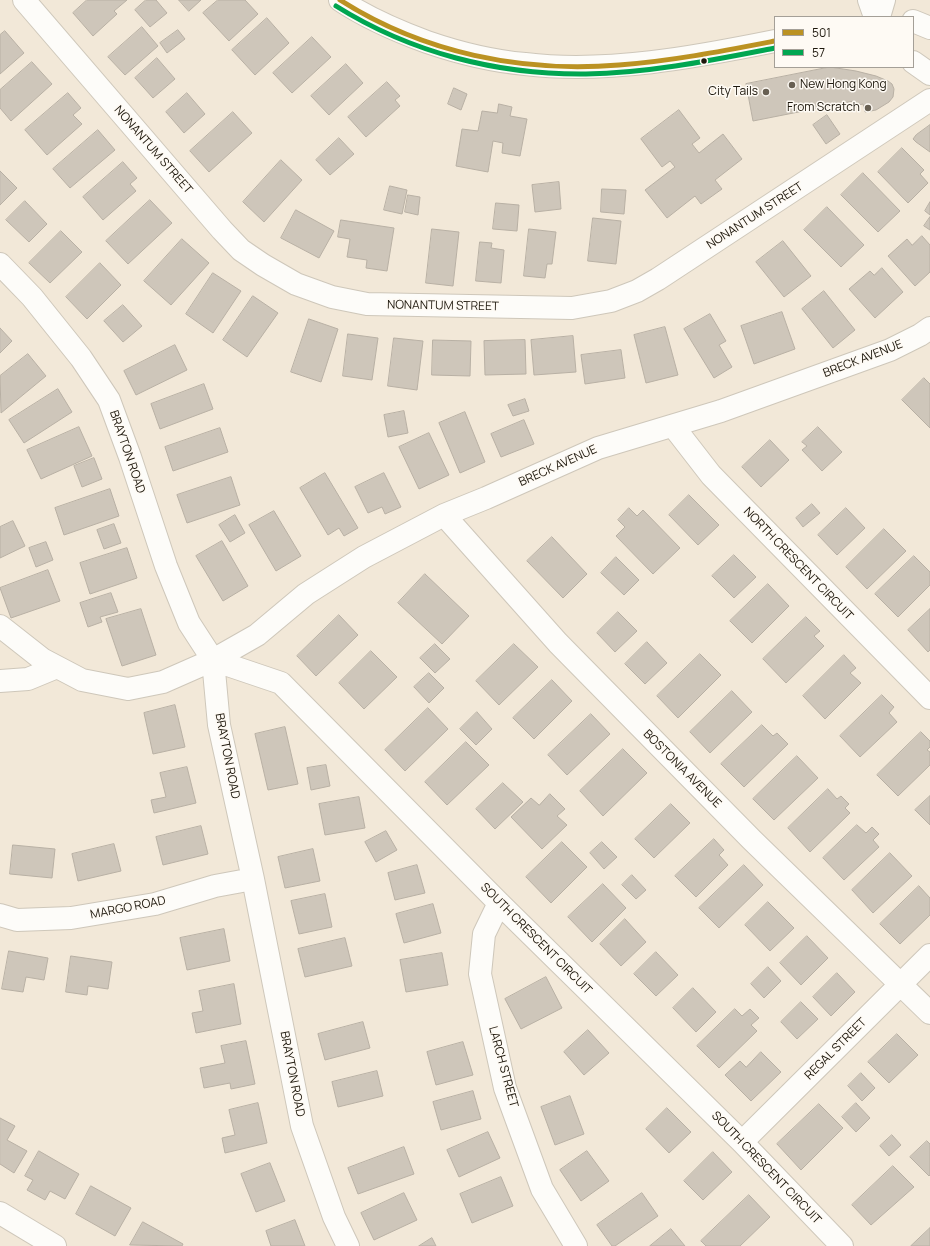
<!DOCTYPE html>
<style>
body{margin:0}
#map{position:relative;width:930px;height:1246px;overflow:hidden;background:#f2e8d8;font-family:Manrope,sans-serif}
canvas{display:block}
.legend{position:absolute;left:774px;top:16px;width:140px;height:52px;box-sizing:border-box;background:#fefaf4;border:1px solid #a49f97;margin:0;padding:5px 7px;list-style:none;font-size:12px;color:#1d170c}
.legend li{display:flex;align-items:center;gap:8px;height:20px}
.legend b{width:20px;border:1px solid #a49f97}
</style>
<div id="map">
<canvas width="930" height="1246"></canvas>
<ul class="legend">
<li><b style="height:5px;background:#bb9222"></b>501</li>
<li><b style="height:5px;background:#00a651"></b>57</li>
</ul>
</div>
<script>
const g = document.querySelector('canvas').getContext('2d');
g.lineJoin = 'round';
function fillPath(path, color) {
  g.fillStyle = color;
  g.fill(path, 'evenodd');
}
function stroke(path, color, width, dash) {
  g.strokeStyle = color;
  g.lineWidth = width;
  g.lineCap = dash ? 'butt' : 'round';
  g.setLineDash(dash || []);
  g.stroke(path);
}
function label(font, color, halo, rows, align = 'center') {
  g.font = font + ' Manrope,sans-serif';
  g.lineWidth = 3;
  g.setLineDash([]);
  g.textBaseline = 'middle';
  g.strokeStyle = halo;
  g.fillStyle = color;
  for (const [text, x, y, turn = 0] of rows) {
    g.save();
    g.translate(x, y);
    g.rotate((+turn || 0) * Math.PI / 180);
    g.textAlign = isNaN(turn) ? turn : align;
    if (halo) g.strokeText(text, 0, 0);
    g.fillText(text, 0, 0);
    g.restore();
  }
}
const building = new Path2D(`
 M87 0H127L114 11 117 14 93 36 73 13Z
 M146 0H156L167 13 150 27 135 10Z
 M179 0H201L189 11Z
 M218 0H245L258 14 229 41 203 13Z
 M267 18 289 43 255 75 232 50Z
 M142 27 158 46 125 75 108 57Z
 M178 30 185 39 167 53 160 43Z
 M5 31 24 53 0 74V35Z
 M312 37 331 57 292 93 273 73Z
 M157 58 175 79 153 98 135 78Z
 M32 62 52 84 11 121 0 108V90Z
 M346 64 363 83 329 115 311 96Z
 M830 67 856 71 876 76 888 81 892 84 894 89 893 97 889 102 876 110 865 112 863 104 854 106V101L753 121 746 84Z
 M387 82 400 96 395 100 400 106 366 137 348 117Z
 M454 88 467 94 461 110 448 104Z
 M68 93 81 108 73 115 82 124 47 155 25 130Z
 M187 93 205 114 184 133 166 112Z
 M499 104 512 107 510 116 527 119 520 156 502 153 503 143 493 141 488 172 456 166 462 129 478 131 482 111 497 113Z
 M679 110 700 138 692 144 699 153 723 134 742 159 715 180 722 189 701 204 695 196 667 218 645 190 675 167 670 161 662 167 641 139Z
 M233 112 252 133 209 172 190 151Z
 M827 115 840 134 826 144 813 125Z
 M930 125V152L916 142 913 139 916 135Z
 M98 130 115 150 70 188 53 169Z
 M339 138 354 154 330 175 316 160Z
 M902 148 924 170 920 174 928 183 908 203 878 172Z
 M281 160 302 180 264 222 243 202Z
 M123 162 137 178 130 184 136 191 103 220 83 197Z
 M0 171 17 188 0 205Z
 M863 173 900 211 878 232 841 195Z
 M559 182 561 209 535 212 532 185Z
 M390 186 407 190 402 214 384 210Z
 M602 189 626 190 624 214 601 212Z
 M408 195 420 197 418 215 405 212Z
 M150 200 172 223 128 264 106 241Z
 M25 201 47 224 29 242 6 220Z
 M930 202V215L925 211Z
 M496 203 519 205 517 231 493 229Z
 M827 207 864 245 841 267 804 230Z
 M296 210 334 231 319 258 281 238Z
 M930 217V230L924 226Z
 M593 218 621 221 616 264 588 261Z
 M341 220 394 228 387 271 366 268 367 260 347 257 350 239 338 237Z
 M432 229 459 232 453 286 426 283Z
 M529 229 556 232 552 264H547L545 278 524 276Z
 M61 231 82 252 50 283 29 263Z
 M922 236 930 245V272L915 286 888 256 907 239 912 245Z
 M182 239 209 263 171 305 144 281Z
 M783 241 811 276 784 297 756 262Z
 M480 242 492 243 491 248 504 250 501 283 476 281Z
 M100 263 121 285 87 319 66 297Z
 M882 268 903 292 875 318 849 289 870 271 874 275Z
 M213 273 241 291 213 333 186 314Z
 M824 291 855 330 833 348 802 309Z
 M253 296 278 313 247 357 223 340Z
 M123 305 142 326 123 342 104 321Z
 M782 312 795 349 754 364 741 326Z
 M710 314 726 341 719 345 732 367 714 378 684 329Z
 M309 319 338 329 321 382 291 372Z
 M665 327 678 375 646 383 634 335Z
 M0 328 12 341 0 353Z
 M348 334 378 338 372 380 343 376Z
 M573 336 576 372 534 375 531 340Z
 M394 338 423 341 417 390 388 386Z
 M433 340 471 341 470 376 432 375Z
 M525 340 526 374 485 375 484 341Z
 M175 345 187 370 136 395 124 371Z
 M621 350 625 378 585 384 581 355Z
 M28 354 46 376 1 413 0 376Z
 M924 378 930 384V428L902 400Z
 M204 384 213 409 160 429 151 404Z
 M58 389 72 412 24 443 9 420Z
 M525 399 529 411 513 416 508 405Z
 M404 411 408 433 388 437 384 415Z
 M465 412 485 462 460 473 439 423Z
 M524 420 534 444 501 457 491 434Z
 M79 427 92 456 41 479 27 450Z
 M818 427 842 452 822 471 802 450 807 446 802 442Z
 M220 428 228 452 173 471 165 447Z
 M429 433 449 475 419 489 399 447Z
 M770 440 789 460 761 487 742 467Z
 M94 458 102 479 82 487 74 466Z
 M325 473 358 528 344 536 339 528 328 535 300 488Z
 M384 473 401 507 385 514 382 507 368 513 355 487Z
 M231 477 240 505 187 523 177 495Z
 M110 489 119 516 64 535 55 508Z
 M689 495 719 525 698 545 669 515Z
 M812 504 820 513 803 527 796 518Z
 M629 508 637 516 643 510 680 548 653 574 616 536 625 527 618 520Z
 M846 508 865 528 837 555 818 535Z
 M274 511 301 556 276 571 249 525Z
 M235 515 245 533 230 542 219 525Z
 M13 521 25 546 0 558V527Z
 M114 524 121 543 104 549 97 530Z
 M884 529 906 551 867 589 846 567Z
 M552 537 587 574 563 598 527 561Z
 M222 541 248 586 223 601 196 556Z
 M46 542 53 560 36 567 29 548Z
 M127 548 137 578 90 594 80 563Z
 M734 555 756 577 734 598 712 576Z
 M914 556 930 572V585L898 617 875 594Z
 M616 557 639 580 624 595 601 573Z
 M48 570 60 601 11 618 0 588Z
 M425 574 469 616 442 644 398 603Z
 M768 584 789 606 752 643 730 621Z
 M111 593 118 612 100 617 102 622 88 627 80 603Z
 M141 609 156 655 122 666 106 619Z
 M930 609V650L928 652 908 630Z
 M618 612 637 631 615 652 597 633Z
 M339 615 358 635 316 676 297 656Z
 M806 617 820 631 814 636 824 646 786 683 763 659Z
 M647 642 667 663 645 684 625 664Z
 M435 644 450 659 435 673 420 658Z
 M514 644 538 667 499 705 476 681Z
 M371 651 397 677 364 709 339 683Z
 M700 654 721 675 678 718 657 696Z
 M844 655 856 668 850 673 861 683 825 719 803 696Z
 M429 673 444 688 429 703 414 687Z
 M552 680 572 701 534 739 513 718Z
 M732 691 752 712 710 753 690 732Z
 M882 695 894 707 889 713 897 722 860 757 840 736Z
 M175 705 185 747 153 754 144 713Z
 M428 708 448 729 405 771 385 750Z
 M477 712 492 729 476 745 460 729Z
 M591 714 610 734 567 775 548 755Z
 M762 725 773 736 777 733 788 744 744 787 721 764Z
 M285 727 298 784 268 790 255 734Z
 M921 732 930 741V747L927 750 930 752V765L898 796 877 775Z
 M466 742 489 765 447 805 425 782Z
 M623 749 647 773 603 816 580 791Z
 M797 756 818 778 774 820 753 799Z
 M326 765 330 786 311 790 307 768Z
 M187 767 196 803 154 813 151 800 166 797 160 773Z
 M503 783 523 802 495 829 476 809Z
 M828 789 837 799 841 796 849 804 845 808 850 813 810 852 788 828Z
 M550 794 565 809 557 816 567 825 542 849 511 817 531 798 539 805Z
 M930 796V825L915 810Z
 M359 797 365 828 325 835 319 804Z
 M671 804 690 823 654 858 635 839Z
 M857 825 866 833 872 827 879 834 873 840 879 847 844 880 823 858Z
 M201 826 208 854 163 865 156 837Z
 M386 831 397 850 376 862 365 842Z
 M714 839 724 850 719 855 728 865 696 897 675 876Z
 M562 842 587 867 551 903 526 877Z
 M602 842 617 857 604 869 590 853Z
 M114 844 121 871 78 881 72 854Z
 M13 845 55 849 52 878 10 874Z
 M313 849 320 881 285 888 278 857Z
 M890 853 912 876 873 913 852 890Z
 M417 865 425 893 395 900 388 873Z
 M744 865 763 885 719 928 699 908Z
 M632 875 646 890 636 899 622 885Z
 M603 884 626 908 592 942 568 917Z
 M919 886 930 898V915L900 944 880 924Z
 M325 894 332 927 299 934 291 901Z
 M768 902 794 928 770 951 745 925Z
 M433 904 441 933 404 943 396 914Z
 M625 919 646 942 621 966 600 944Z
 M224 929 230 961 187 970 180 938Z
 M807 936 828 958 801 985 780 963Z
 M345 938 352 966 305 977 298 949Z
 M9 951 48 958 44 980 26 977 23 992 2 989Z
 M656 952 678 975 656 996 634 974Z
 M442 953 448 985 406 992 400 960Z
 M71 956 112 962 108 989 88 986 87 995 66 992Z
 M768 967 781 981 764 998 751 984Z
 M837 973 855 992 831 1016 813 997Z
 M546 977 562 1008 521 1029 505 999Z
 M234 984 241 1024 196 1033 192 1013 203 1011 199 991Z
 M693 988 716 1012 696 1032 673 1008Z
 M801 1002 818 1019 797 1039 781 1022Z
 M735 1009 742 1016 750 1009 759 1018 751 1025 757 1031 719 1068 697 1046Z
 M363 1022 370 1048 325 1060 318 1034Z
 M588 1030 609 1053 584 1075 564 1052Z
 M897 1034 918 1055 889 1083 868 1062Z
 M246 1041 255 1084 231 1089 230 1083 204 1088 200 1068 225 1063 221 1046Z
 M463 1042 473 1075 436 1085 427 1052Z
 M761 1052 781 1072 751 1101 725 1075 740 1061 746 1067Z
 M377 1071 383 1096 338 1107 332 1082Z
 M861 1073 875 1088 862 1101 848 1086Z
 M473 1091 481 1119 441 1130 433 1102Z
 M570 1096 584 1134 555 1145 541 1107Z
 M258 1103 267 1143 225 1153 222 1138 235 1135 229 1110Z
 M856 1103 870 1118 856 1132 842 1117Z
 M819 1104 843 1128 801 1170 777 1144Z
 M667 1108 691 1132 669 1153 646 1129Z
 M0 1118 15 1126 7 1140 27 1151 14 1173 0 1164Z
 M488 1132 500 1158 459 1177 447 1150Z
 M892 1135 901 1145 889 1156 880 1146Z
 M927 1141 930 1144V1175L929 1176 910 1157Z
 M404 1147 414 1174 358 1194 348 1168Z
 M39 1151 79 1174 65 1199 50 1191 45 1200 27 1190 33 1180 25 1176Z
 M587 1151 609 1181 581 1201 560 1170Z
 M713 1152 732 1172 703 1200 684 1181Z
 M270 1163 285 1201 256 1212 241 1174Z
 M893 1166 914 1187 871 1225 852 1205Z
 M501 1177 513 1206 472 1223 460 1194Z
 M91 1186 131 1208 115 1236 76 1214Z
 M404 1193 417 1220 374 1240 361 1213Z
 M642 1193 658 1216 615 1246H612L597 1225Z
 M749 1195 770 1217 740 1246H706L701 1241Z
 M295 1220 305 1246H271L266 1231Z
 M143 1222 183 1244 182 1246 130 1245Z
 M930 1228V1246H911Z
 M671 1229 685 1246H650Z
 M432 1238 436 1246H419Z`);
fillPath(building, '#cec6ba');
stroke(building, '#b8b0a4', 1);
const minor = new Path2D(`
 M24 0 222 230 241 250 263 265 296 284 332 297 367 304 572 308 611 301 637 291 658 279 930 100
 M879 17 884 0
 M0 264 32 297 81 358 109 400 130 457 166 566 189 623 213 660 219 725 253 879 302 1126 334 1217 348 1246
 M673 426 711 475 930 698
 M444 515 558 643 752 840 930 1013
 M0 626 42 659 82 680 128 689 163 682 213 660 257 635 306 594 364 557 444 515 486 498 598 448 721 411 890 350 920 335 930 328
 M213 660 281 683 499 903 742 1142 842 1246
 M0 681 28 679 57 667
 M499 903 484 934 480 974 505 1088 542 1189 576 1246
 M0 915 17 920 71 918 155 904 215 886 253 879
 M742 1142 930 955
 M0 1213 55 1246`);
const major = new Path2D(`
 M340 0C367 18 397 31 427 42 459 53 491 61 525 64 606 74 696 57 775 41
 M869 0 875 17
 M913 21 930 28
 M913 62 930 74`);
stroke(minor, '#cec7ba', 24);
stroke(major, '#cec7ba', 24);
stroke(minor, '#fdfcf9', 22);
stroke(major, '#fdfcf9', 22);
stroke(new Path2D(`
 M340 0C423 53 522 73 619 65 672 61 723 51 775 41`), '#bb9222', 5);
stroke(new Path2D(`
 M336 6C411 53 498 75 586 74 650 73 713 60 775 48`), '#00a651', 5);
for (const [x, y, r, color] of [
 [704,61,3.5,"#1d170c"],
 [792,85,4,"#686053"],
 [766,92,4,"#686053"],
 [868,108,4,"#686053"]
]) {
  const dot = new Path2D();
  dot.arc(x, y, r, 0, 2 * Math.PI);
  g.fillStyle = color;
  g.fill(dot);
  stroke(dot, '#fefaf4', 1.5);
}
label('12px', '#1d170c', '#fefaf4', [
 ["New Hong Kong",800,85,"left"],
 ["City Tails",758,92],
 ["From Scratch",860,108]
], 'right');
label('12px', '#1d170c', '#fefaf4', [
 ["NONANTUM STREET",153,150,49],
 ["NONANTUM STREET",755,216,-33],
 ["NONANTUM STREET",443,306,1],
 ["BRECK AVENUE",863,359,-21],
 ["BRAYTON ROAD",127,452,71],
 ["BRECK AVENUE",558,466,-24],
 ["NORTH CRESCENT CIRCUIT",798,564,46],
 ["BRAYTON ROAD",227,756,79],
 ["BOSTONIA AVENUE",682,769,45],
 ["MARGO ROAD",128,908,-11],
 ["SOUTH CRESCENT CIRCUIT",536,939,45],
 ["REGAL STREET",836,1049,-45],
 ["LARCH STREET",503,1067,75],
 ["BRAYTON ROAD",292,1074,79],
 ["SOUTH CRESCENT CIRCUIT",766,1168,46]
]);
</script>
